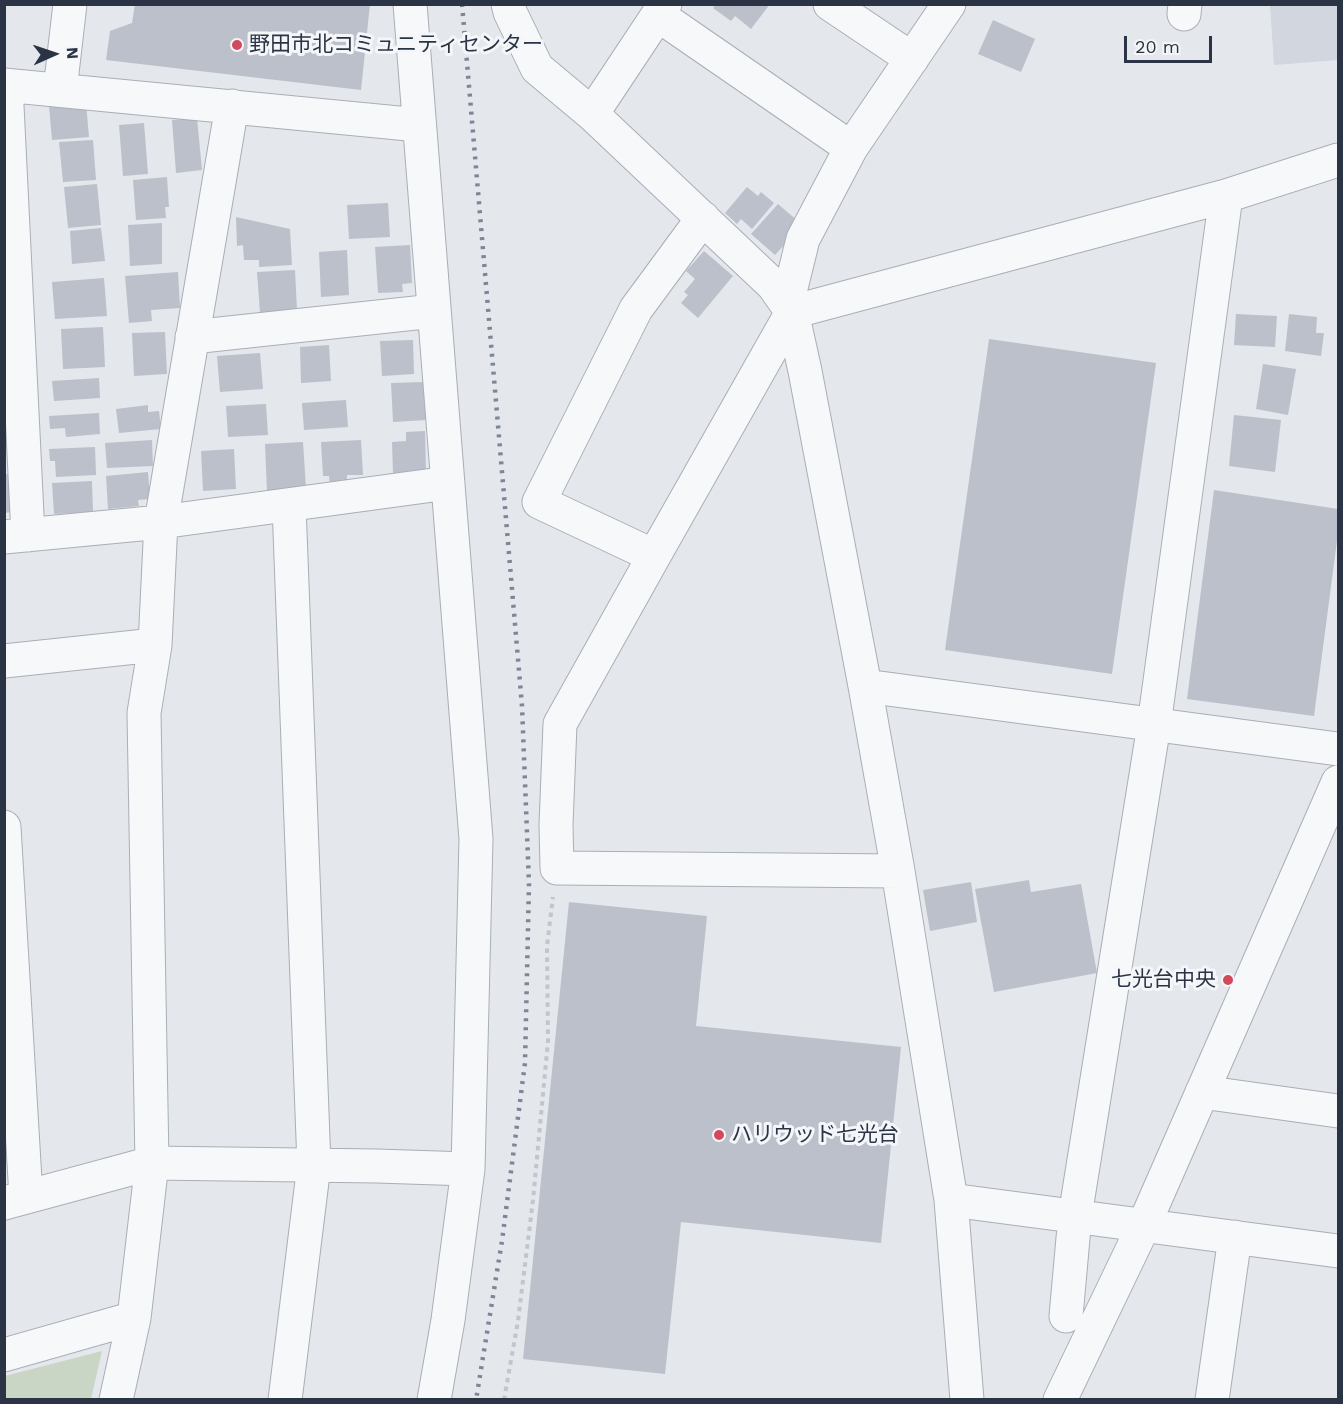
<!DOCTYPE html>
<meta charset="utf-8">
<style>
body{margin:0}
#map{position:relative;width:1343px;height:1404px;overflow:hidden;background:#e4e7ec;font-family:"Work Sans",sans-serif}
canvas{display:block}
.frame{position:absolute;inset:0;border:6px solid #2b3445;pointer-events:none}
.north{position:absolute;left:24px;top:24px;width:60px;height:60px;-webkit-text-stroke:4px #f4f6f9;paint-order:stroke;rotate:87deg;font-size:16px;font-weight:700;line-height:24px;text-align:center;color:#2b3445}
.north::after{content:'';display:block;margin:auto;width:21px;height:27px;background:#2b3445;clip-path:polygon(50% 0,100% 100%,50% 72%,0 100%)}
.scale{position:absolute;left:1124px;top:36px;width:88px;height:27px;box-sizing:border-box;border:3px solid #2b3445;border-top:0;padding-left:8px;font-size:18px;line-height:21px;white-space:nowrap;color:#2b3445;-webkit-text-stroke:4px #f4f6f9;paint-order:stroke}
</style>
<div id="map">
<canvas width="1343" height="1404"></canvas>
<div class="frame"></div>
<div class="north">N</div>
<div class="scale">20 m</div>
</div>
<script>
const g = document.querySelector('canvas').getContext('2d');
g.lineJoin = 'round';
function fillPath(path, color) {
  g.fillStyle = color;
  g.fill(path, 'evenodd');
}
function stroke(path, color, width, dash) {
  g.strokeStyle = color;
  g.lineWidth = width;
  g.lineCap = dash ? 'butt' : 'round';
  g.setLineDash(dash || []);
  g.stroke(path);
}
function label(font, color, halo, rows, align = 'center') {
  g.font = font + ' "Work Sans","Noto Sans JP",sans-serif';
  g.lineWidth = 6;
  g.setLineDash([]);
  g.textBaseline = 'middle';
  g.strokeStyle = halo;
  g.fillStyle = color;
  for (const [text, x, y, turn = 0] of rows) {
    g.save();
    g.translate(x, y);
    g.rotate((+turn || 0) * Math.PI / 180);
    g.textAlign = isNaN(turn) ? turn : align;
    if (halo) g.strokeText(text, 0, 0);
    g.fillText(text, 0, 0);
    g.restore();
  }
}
fillPath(new Path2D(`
 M1270 5H1338V60L1274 65Z`), '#d2d6de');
fillPath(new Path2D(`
 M102 1351 91 1399H5V1376Z`), '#c9d6c5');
fillPath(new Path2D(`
 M135 4H370L361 90 106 60 110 31 132 23Z
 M716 4H770L751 29 735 16 731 21 713 8Z
 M993 20 1035 39 1021 72 978 54Z
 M86 103 89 137 52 140 49 106Z
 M197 118 202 170 176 173 172 120Z
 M144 123 148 174 123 176 119 125Z
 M93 140 96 180 63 182 59 142Z
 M167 177 169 207H165L166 218 136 220 133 180Z
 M97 184 101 225 68 228 64 187Z
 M747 187 758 196 761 192 774 203 752 229 741 219 737 224 725 213Z
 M388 203 390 237 349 239 347 205Z
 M778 204 799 222 795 233 775 255 751 234Z
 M236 217 290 229 292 265 259 267V260H244L243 245 237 246Z
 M162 223V264L130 266 128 225Z
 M101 228 105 261 72 264 70 231Z
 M410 245 412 283 402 284 403 292 378 293 375 247Z
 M347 250 349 295 321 297 319 252Z
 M704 251 733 276 698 318 681 303 688 295 684 292 695 279 686 271Z
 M295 270 297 311 260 313 257 272Z
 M178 272 180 308 151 310 152 321 129 323 125 276Z
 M104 278 107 316 55 319 52 282Z
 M1236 314 1277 316 1275 347 1234 345Z
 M1289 314 1317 317 1316 333H1324L1321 356 1285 351Z
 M103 327 105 367 63 369 61 329Z
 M165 332 167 374 134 376 132 333Z
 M989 339 1156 363 1112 674 945 650Z
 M413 340 414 374 382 376 380 341Z
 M329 345 331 381 301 383 300 347Z
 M260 353 263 389 220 392 217 356Z
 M1263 364 1296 369 1288 415 1256 409Z
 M99 378 100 398 54 401 52 381Z
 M423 382 426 420 393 422 391 383Z
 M346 400 348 427 304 430 302 403Z
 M266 404 268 435 228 437 226 406Z
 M148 405V412L159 411 161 429 119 433 116 409Z
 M99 413 100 434 66 437 65 428 50 429 49 416Z
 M1234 415 1281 420 1275 472 1229 466Z
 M425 431 426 471 393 473 392 442 406 441V432Z
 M152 440 153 466 107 468 105 443Z
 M361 440 363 475H347V485L330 486 329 476H323L321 442Z
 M303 442 306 488 267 491 265 444Z
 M95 447 96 475 56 477 55 461H50L49 449Z
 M234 449 236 489 203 491 201 451Z
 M148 472 150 499 138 500 139 506 108 509 106 476Z
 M4 474H11L13 512 4 513Z
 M92 481 93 512 54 514 52 483Z
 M1214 490 1338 509V533L1314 716 1187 699Z
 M1029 880 1031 892 1081 884 1097 973 994 992 975 889Z
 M971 882 977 922 930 931 923 890Z
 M569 902 707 916 696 1026 901 1047 881 1243 681 1222 665 1374 523 1359Z`), '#bbc0ca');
const minor = new Path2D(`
 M410 4 476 839 468 1169 448 1320 434 1400
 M508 4 510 12 537 68 592 114 773 285 792 312 805 371 865 686 898 871 951 1200 967 1400
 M830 4 912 59
 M1184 14 1185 4
 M658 15 851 148
 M4 85 419 125
 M6 85 28 535
 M60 90 70 4
 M592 114 665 4
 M787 304 803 239 851 148 949 4
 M192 337 434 311
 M4 537 161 522 448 483
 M654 556 539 502 636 309 703 218
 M4 661 155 645
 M865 686 1338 749
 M4 827 26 1197
 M898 871 557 868 556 825 560 724 654 556 792 312 1226 196 1338 160
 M1202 1092 1338 1111
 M951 1200 1338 1251
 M4 1203 152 1163 377 1166 468 1169
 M1066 1316 1075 1216 1154 725 1226 196
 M4 1355 134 1318
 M116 1400 134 1318 152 1163 144 713 155 645 161 522 232 106
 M285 1400 314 1165 289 505
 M1060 1400 1144 1225 1338 782
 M1212 1400 1235 1237`);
stroke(minor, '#a9aeb7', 35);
stroke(new Path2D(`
 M504 1400 518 1321 533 1200 548 1041 547 946 553 897`), '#c2c5cb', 4, [4.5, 4.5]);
stroke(minor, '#f7f8fa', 33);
stroke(new Path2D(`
 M462 4 522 706 529 884 525 1063 502 1241 476 1400`), '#7d8696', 4.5, [3, 6]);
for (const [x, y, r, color] of [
 [237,45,6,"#d1495b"],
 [1228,980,6,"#d1495b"],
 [719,1135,6,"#d1495b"]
]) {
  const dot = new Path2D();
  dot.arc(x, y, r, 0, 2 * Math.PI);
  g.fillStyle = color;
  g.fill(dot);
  stroke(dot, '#f4f6f9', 2);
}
label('21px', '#2b3445', '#f4f6f9', [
 ["野田市北コミュニティセンター",249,45],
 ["七光台中央",1216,980,"right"],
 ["ハリウッド七光台",731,1135]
], 'left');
</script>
